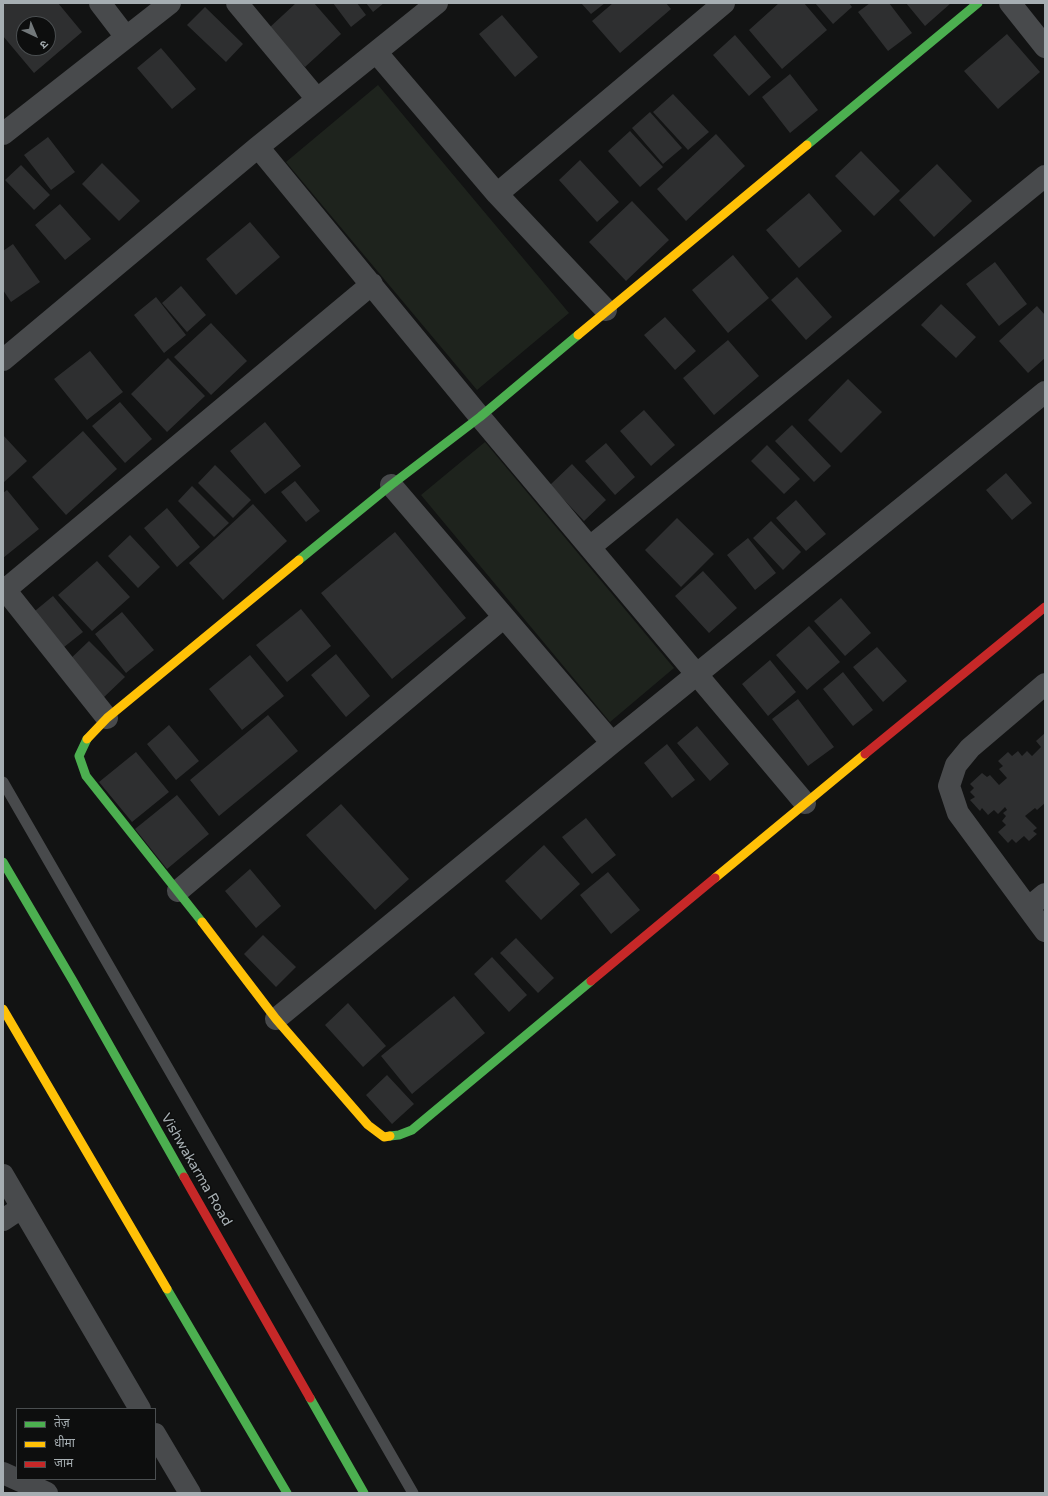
<!DOCTYPE html>
<meta charset="utf-8">
<style>
body{margin:0}
#map{position:relative;width:1048px;height:1496px;overflow:hidden;background:#121313;font-family:"Varela Round","Noto Sans Devanagari",sans-serif}
canvas{display:block}
.frame{position:absolute;inset:0;border:4px solid #a6aeb2;pointer-events:none}
.legend{position:absolute;left:16px;top:1408px;width:140px;height:72px;box-sizing:border-box;background:#0d0e0e;border:1px solid #4a4e50;margin:0;padding:5px 7px;list-style:none;font-size:12px;color:#a6aeb2}
.legend li{display:flex;align-items:center;gap:8px;height:20px}
.legend b{width:20px;border:1px solid #4a4e50}
.north{position:absolute;left:16px;top:16px;width:40px;height:40px;box-sizing:border-box;background:#0d0e0e;border:1px solid #4a4e50;border-radius:50%;rotate:136deg;font-size:11px;font-weight:700;line-height:16px;text-align:center;color:#a6aeb2}
.north::after{content:'';display:block;margin:auto;width:14px;height:18px;background:#72787a;clip-path:polygon(50% 0,100% 100%,50% 72%,0 100%)}
</style>
<div id="map">
<canvas width="1048" height="1496"></canvas>
<div class="frame"></div>
<ul class="legend">
<li><b style="height:5px;background:#4caf50"></b>तेज़</li>
<li><b style="height:5px;background:#ffc107"></b>धीमा</li>
<li><b style="height:5px;background:#c62828"></b>जाम</li>
</ul>
<div class="north">उ</div>
</div>
<script>
const g = document.querySelector('canvas').getContext('2d');
g.lineJoin = 'round';
function fillPath(path, color) {
  g.fillStyle = color;
  g.fill(path, 'evenodd');
}
function stroke(path, color, width, dash) {
  g.strokeStyle = color;
  g.lineWidth = width;
  g.lineCap = dash ? 'butt' : 'round';
  g.setLineDash(dash || []);
  g.stroke(path);
}
function label(font, color, halo, rows, align = 'center') {
  g.font = font + ' "Varela Round",sans-serif';
  g.lineWidth = 3;
  g.setLineDash([]);
  g.textBaseline = 'middle';
  g.strokeStyle = halo;
  g.fillStyle = color;
  for (const [text, x, y, turn = 0] of rows) {
    g.save();
    g.translate(x, y);
    g.rotate((+turn || 0) * Math.PI / 180);
    g.textAlign = isNaN(turn) ? turn : align;
    if (halo) g.strokeText(text, 0, 0);
    g.fillText(text, 0, 0);
    g.restore();
  }
}
fillPath(new Path2D(`
 M378 85 569 313 477 390 286 162Z
 M485 442 674 668 610 722 421 495Z`), '#1e231d');
fillPath(new Path2D(`
 M3 3H58L82 32 34 73 3 36ZM24 24H48V48H24Z
 M296 3H314L341 34 305 67 269 28Z
 M333 3H357L366 15 351 27Z
 M366 3H384L373 12Z
 M581 3H605L591 14Z
 M613 3H666L671 9 620 53 592 21Z
 M779 3H804L827 30 782 69 749 30Z
 M815 3H849L852 7 833 24Z
 M870 3H889L912 33 888 51 858 12Z
 M906 3H951L925 26Z
 M205 7 243 44 226 62 187 25Z
 M502 15 538 57 515 77 479 34Z
 M1007 34 1040 72 998 109 964 71Z
 M735 35 771 77 749 96 713 55Z
 M161 48 196 89 172 109 137 68Z
 M790 74 818 110 790 133 762 97Z
 M673 94 709 132 688 150 653 112Z
 M650 112 682 148 663 164 632 128Z
 M630 131 663 167 640 187 608 151Z
 M716 134 745 166 686 221 657 189Z
 M48 137 75 172 51 190 24 155Z
 M861 151 900 191 874 216 835 176Z
 M580 160 619 202 597 222 559 180Z
 M102 163 140 201 119 221 82 184Z
 M937 164 972 201 934 237 899 200Z
 M21 165 50 195 34 210 5 180Z
 M809 193 842 231 799 268 766 230Z
 M632 201 669 240 626 281 589 242Z
 M60 204 91 239 65 260 35 225Z
 M250 222 280 257 236 295 206 259Z
 M13 244 40 282 11 302 3 290V251Z
 M733 255 769 298 728 333 692 290Z
 M995 262 1027 304 999 326 966 284Z
 M797 277 832 317 806 340 771 300Z
 M181 286 206 315 187 332 162 303Z
 M156 297 186 335 164 353 134 315Z
 M941 304 976 337 956 358 921 325Z
 M1037 306 1045 315V358L1028 373 999 341Z
 M665 317 696 351 675 370 644 335Z
 M211 323 247 361 211 395 174 357Z
 M728 340 759 376 714 415 683 378Z
 M90 351 123 392 87 420 54 379Z
 M168 358 205 396 167 432 131 394Z
 M848 379 882 412 841 453 808 420Z
 M120 402 152 439 125 463 92 426Z
 M644 410 675 445 651 466 620 431Z
 M265 422 301 466 265 494 230 451Z
 M792 425 831 466 814 482 775 441Z
 M83 431 117 469 66 515 32 477Z
 M3 435 27 461 3 483Z
 M606 443 635 477 615 495 585 461Z
 M767 445 800 479 784 494 751 461Z
 M572 464 606 500 584 521 550 485Z
 M215 465 251 500 233 518 198 483Z
 M1006 473 1032 503 1012 520 986 490Z
 M295 481 320 511 306 522 281 492Z
 M192 486 229 523 214 537 178 501Z
 M7 490 39 529 3 558V493Z
 M796 500 826 534 806 551 776 518Z
 M253 504 287 541 223 600 189 563Z
 M167 508 200 547 177 567 144 528Z
 M677 518 714 554 681 587 645 550Z
 M771 521 801 552 783 570 753 538Z
 M395 532 466 618 392 679 321 593Z
 M130 535 160 567 138 588 108 556Z
 M748 538 776 573 755 590 727 555Z
 M97 561 130 597 92 631 58 595Z
 M703 571 737 608 709 633 675 596Z
 M53 596 83 632 59 651 30 615Z
 M841 598 871 633 845 656 814 621Z
 M301 609 331 646 287 682 256 645Z
 M122 612 154 650 126 673 95 634Z
 M809 626 840 662 807 690 776 655Z
 M89 641 125 677 102 699 66 663Z
 M877 647 907 681 883 702 853 667Z
 M336 654 370 696 346 717 311 675Z
 M250 655 284 696 242 730 209 689Z
 M770 660 796 692 768 716 742 684Z
 M843 672 873 710 853 726 823 689Z
 M798 699 834 747 808 766 772 719Z
 M268 715 298 751 219 816 190 780Z
 M169 725 199 761 176 780 147 744Z
 M697 726 729 764 710 781 677 743Z
 M1045 733V803L1037 810 1035 808 1025 816 1037 828 1033 831 1037 834 1029 841 1024 836 1016 843 1012 839 1008 843 998 832 1006 825 1002 821 1006 816 1003 813 1007 810 1005 807 998 814 994 810 988 815 982 808 980 811 970 800 975 797 970 792 974 788 970 784 982 773 987 777 990 775 999 785 1007 778 999 769 1003 766 998 761 1008 752 1012 756 1018 751 1022 756 1027 751 1032 756 1041 747 1036 741Z
 M667 744 695 780 672 798 644 763Z
 M136 752 169 792 132 822 99 782Z
 M177 795 209 834 167 869 135 829Z
 M341 804 409 879 375 910 306 835Z
 M586 818 616 855 592 874 562 837Z
 M544 845 580 884 541 920 505 881Z
 M250 869 281 906 256 928 225 891Z
 M608 872 640 910 611 934 580 895Z
 M263 935 296 967 276 987 244 954Z
 M516 938 554 978 538 993 500 953Z
 M492 957 527 995 509 1012 474 974Z
 M454 996 485 1033 412 1094 381 1056Z
 M348 1003 386 1046 363 1067 325 1025Z
 M387 1075 414 1104 392 1124 366 1095Z`), '#2e2f30');
stroke(new Path2D(`
 M3 782 413 1493`), '#484a4c', 11);
stroke(new Path2D(`
 M100 3 126 37
 M237 3 317 99
 M1010 3 1045 47
 M376 52 497 194 606 310
 M3 134 170 3
 M258 147 480 417 805 803
 M497 194 724 3
 M3 360 258 147 437 3
 M391 485 612 743
 M590 547 1045 176
 M3 587 107 718
 M5 590 372 284
 M1045 684 970 748 956 765 949 786 958 813 1045 931
 M178 891 504 617
 M1028 908 1045 894
 M276 1019 612 743 1045 392
 M3 1175 140 1409
 M3 1220 21 1208
 M155 1434 190 1493
 M3 1473 47 1493`), '#484a4c', 22);
stroke(new Path2D(`
 M807 145 978 3
 M299 560 391 485 480 417 578 335
 M87 739 79 756 86 776 202 922
 M3 862 73 981 184 1177
 M390 1136 399 1135 412 1130 591 981
 M167 1289 287 1493
 M310 1398 364 1493`), '#4caf50', 9);
stroke(new Path2D(`
 M578 335 807 145
 M87 739 107 718 299 560
 M715 878 865 754
 M202 922 276 1019 368 1125 384 1137 390 1136
 M3 1009 167 1289`), '#ffc107', 9);
stroke(new Path2D(`
 M865 754 1045 607
 M591 981 715 878
 M184 1177 310 1398`), '#c62828', 9);
label('14px', '#a6aeb2', '#0d0e0e', [
 ["Vishwakarma Road",196,1170,60]
]);
</script>
